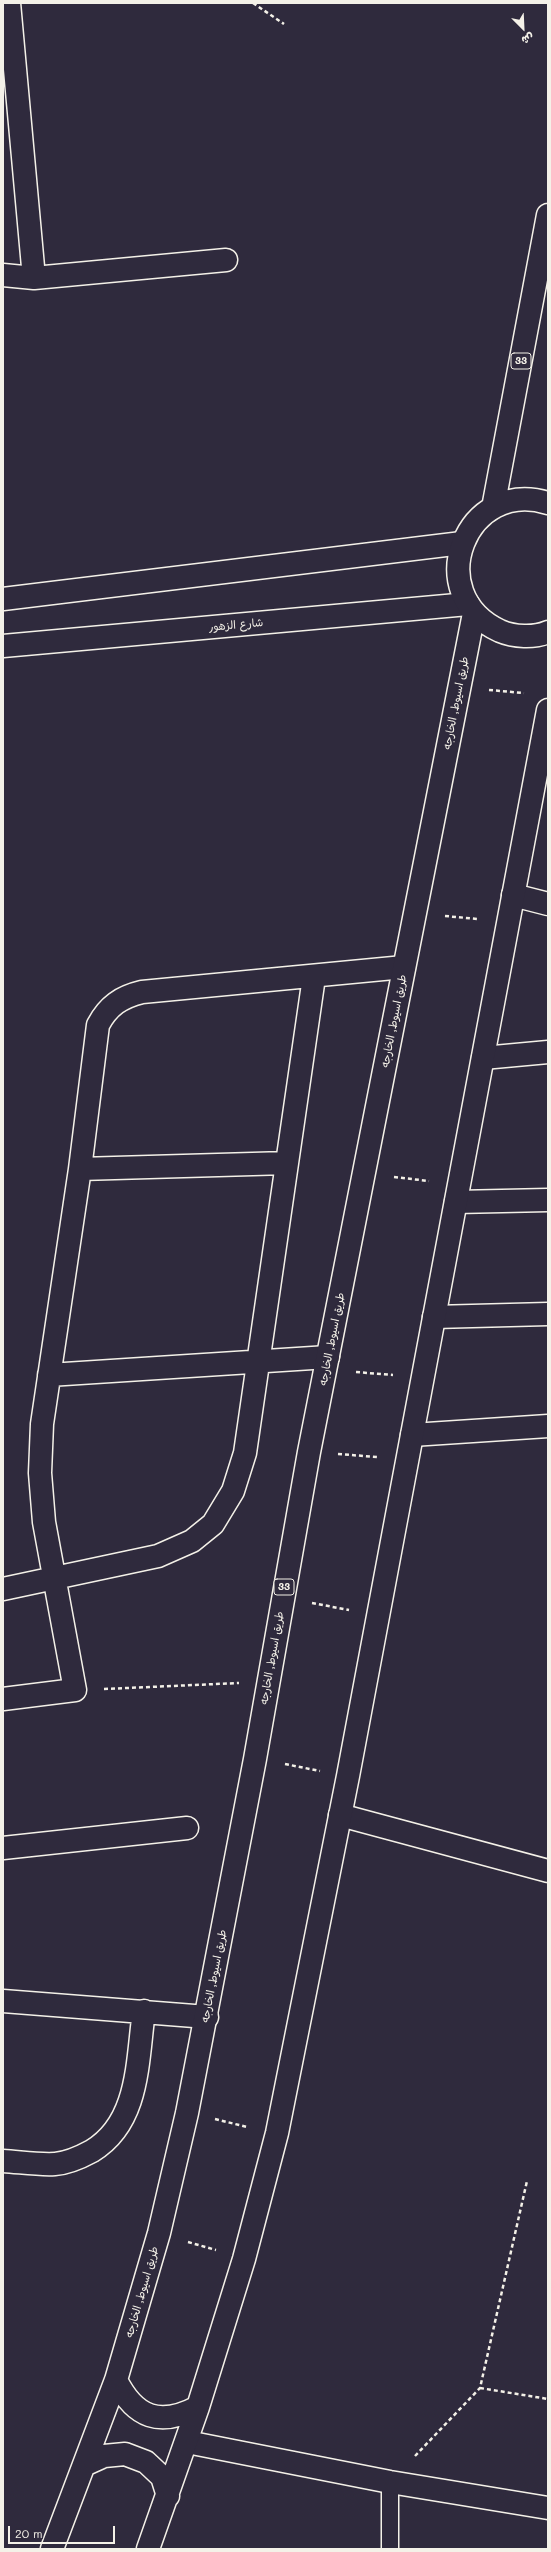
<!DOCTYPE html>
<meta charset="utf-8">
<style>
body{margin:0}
#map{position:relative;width:551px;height:2552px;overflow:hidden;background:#2f2a3d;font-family:Mali,"Playpen Sans Arabic",sans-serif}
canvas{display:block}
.frame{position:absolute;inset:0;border:4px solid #f4f1e8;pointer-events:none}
.north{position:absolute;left:503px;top:8px;width:40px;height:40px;-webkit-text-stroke:3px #2f2a3d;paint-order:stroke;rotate:156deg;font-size:11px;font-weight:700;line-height:16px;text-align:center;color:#f4f1e8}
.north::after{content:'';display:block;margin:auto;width:14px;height:18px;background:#f4f1e8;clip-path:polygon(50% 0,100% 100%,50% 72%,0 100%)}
.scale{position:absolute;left:8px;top:2526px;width:107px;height:18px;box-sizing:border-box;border:2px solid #f4f1e8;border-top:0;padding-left:5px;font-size:12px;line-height:14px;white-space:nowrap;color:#f4f1e8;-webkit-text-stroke:3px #2f2a3d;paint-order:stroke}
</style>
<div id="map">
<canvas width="551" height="2552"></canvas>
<div class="frame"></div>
<div class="north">ش</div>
<div class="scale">20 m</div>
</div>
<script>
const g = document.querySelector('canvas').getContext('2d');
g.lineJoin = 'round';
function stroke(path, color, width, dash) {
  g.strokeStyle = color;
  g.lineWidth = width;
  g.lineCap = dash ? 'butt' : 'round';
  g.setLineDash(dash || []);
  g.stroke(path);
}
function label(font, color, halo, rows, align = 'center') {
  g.font = font + ' Mali,"Playpen Sans Arabic",sans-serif';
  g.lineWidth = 4;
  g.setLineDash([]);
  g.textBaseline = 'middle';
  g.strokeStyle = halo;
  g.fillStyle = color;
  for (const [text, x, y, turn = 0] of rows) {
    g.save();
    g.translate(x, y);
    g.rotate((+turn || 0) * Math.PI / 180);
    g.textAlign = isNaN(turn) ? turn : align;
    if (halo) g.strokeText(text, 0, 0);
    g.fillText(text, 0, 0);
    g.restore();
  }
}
const service = new Path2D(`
 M390 2549V2482`);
const minor = new Path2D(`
 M9 3 34 278
 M3 275 34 278 226 260
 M3 599 462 543
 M3 646 468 604
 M513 895 548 904
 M483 1058 548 1052
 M80 1169 287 1163
 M456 1202 548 1200
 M434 1317 548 1314
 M49 1375 328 1357
 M412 1435 548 1426
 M3 1589 158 1556 192 1541 213 1524 233 1491 245 1453 314 977
 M3 1699 75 1690 44 1522 40 1473 42 1424 80 1169 98 1025C108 1006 121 997 142 992L404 967
 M340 1815 548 1871
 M3 1848 187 1828
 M3 2001 207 2017
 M3 2161C20 2162 38 2165 55 2164 68 2163 81 2157 92 2151 140 2122 137 2060 144 2011
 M187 2442 390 2482 548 2508`);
const trunk = new Path2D(`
 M548 503C466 477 420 594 500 631 514 637 534 638 548 632
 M493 508 548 215
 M116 2380C135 2418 160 2427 198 2407
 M84 2465 104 2456 125 2454 146 2462 162 2477 168 2496
 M52 2549 116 2380 159 2233 187 2113 255 1759 309 1452 474 613
 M148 2549 198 2407 244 2259 277 2133 348 1776 548 710`);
stroke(service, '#f4f1e8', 19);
stroke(minor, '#f4f1e8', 25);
stroke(trunk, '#f4f1e8', 25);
stroke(new Path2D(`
 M253 3 284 24
 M489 690 524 693
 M445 916 478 919
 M394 1177 429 1181
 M356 1372 393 1375
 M338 1454 377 1457
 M312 1603 349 1610
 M104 1689 239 1683
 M285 1764 320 1771
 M215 2119 247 2127
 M188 2242 216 2250
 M480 2388 548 2399
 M415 2456 480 2388 527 2181`), '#f4f1e8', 2.5, [4, 3]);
stroke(service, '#2f2a3d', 16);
stroke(minor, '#2f2a3d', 22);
stroke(trunk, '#2f2a3d', 22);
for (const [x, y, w] of [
 [521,361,20],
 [284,1587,20]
]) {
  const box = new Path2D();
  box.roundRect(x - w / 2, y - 8, w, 16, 3);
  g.fillStyle = '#2f2a3d';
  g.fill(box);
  stroke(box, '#f4f1e8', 1);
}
label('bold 10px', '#f4f1e8', null, [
 ["33",521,361],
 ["33",284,1587]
]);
label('11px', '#f4f1e8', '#2f2a3d', [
 ["شارع الزهور",236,625,-5],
 ["طريق اسيوط, الخارجه",456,703,-79],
 ["طريق اسيوط, الخارجه",394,1021,-79],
 ["طريق اسيوط, الخارجه",332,1339,-79],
 ["طريق اسيوط, الخارجه",272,1658,-80],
 ["طريق اسيوط, الخارجه",214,1976,-79],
 ["طريق اسيوط, الخارجه",142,2292,-74]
]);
</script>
